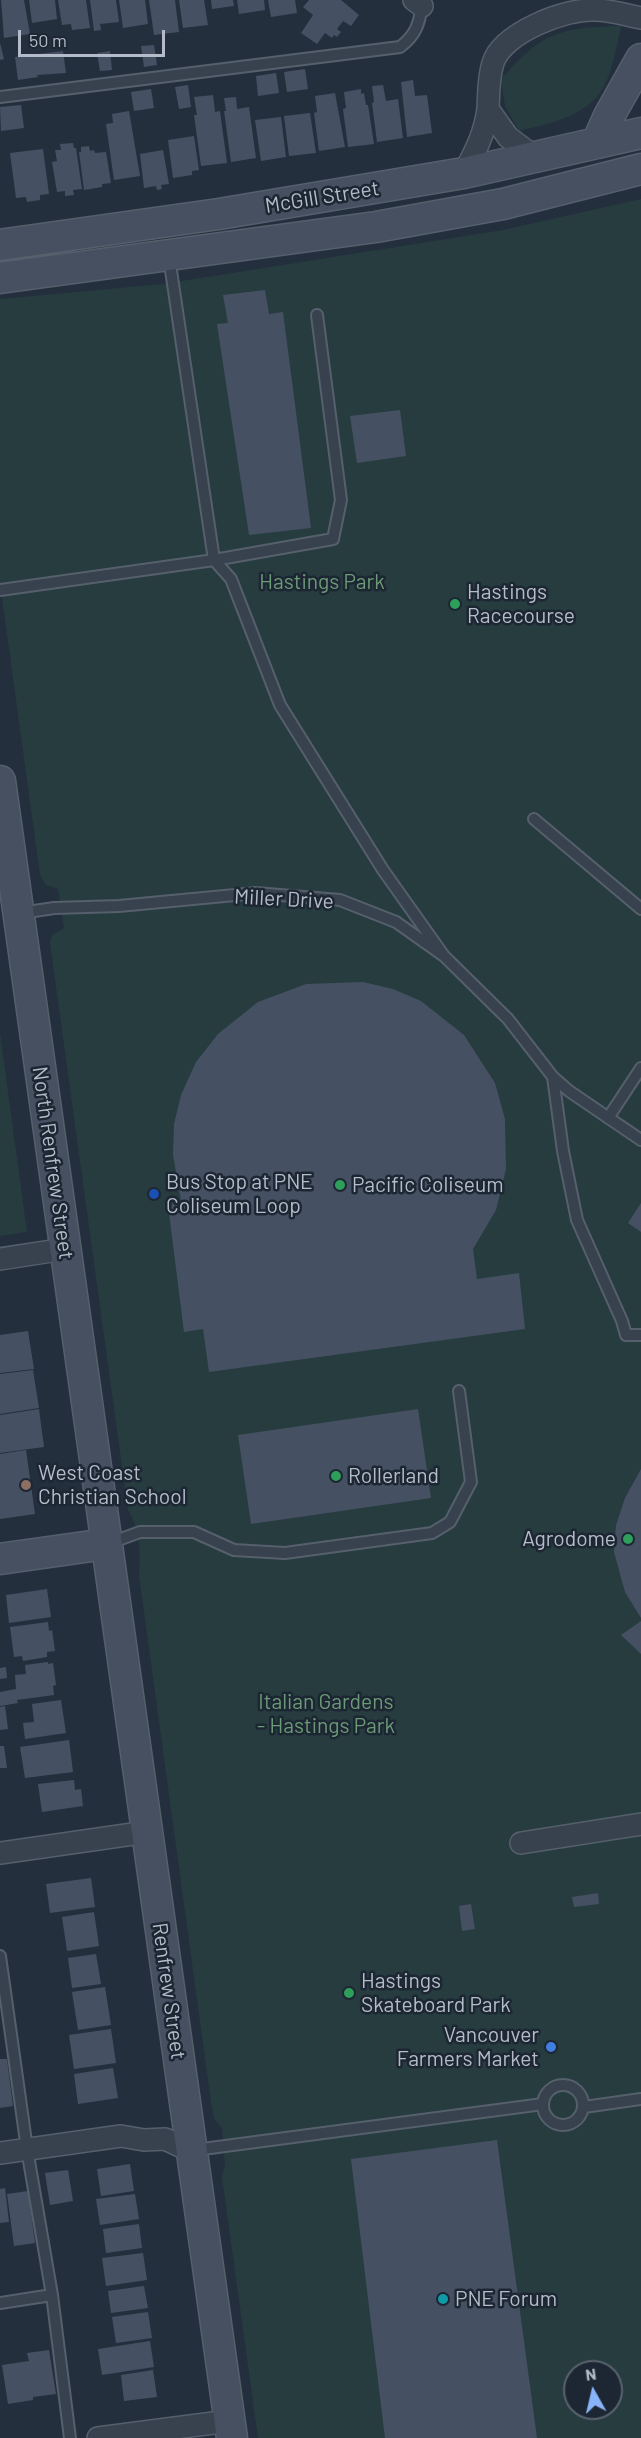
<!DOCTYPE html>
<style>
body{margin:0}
#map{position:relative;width:641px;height:2438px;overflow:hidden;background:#242f3e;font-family:Barlow,sans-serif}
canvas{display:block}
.north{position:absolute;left:563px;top:2360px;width:60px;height:60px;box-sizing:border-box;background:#1d2633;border:2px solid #59626f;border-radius:50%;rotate:352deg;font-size:16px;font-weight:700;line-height:24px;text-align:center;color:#b4bcc9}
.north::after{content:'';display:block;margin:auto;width:21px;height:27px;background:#8ab4f8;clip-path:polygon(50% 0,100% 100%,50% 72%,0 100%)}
.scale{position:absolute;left:18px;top:30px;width:147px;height:27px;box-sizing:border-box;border:3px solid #b4bcc9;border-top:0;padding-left:8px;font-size:18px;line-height:21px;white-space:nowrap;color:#b4bcc9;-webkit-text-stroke:4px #1d2633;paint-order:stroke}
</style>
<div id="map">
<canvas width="641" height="2438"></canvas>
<div class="north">N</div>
<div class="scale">50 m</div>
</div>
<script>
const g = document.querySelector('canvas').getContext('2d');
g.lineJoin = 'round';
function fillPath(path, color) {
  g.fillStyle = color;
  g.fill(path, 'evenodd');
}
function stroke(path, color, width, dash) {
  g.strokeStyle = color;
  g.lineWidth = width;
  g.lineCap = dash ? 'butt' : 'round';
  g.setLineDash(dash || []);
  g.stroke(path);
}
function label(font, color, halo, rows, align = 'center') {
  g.font = font + ' Barlow,sans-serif';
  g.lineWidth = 5;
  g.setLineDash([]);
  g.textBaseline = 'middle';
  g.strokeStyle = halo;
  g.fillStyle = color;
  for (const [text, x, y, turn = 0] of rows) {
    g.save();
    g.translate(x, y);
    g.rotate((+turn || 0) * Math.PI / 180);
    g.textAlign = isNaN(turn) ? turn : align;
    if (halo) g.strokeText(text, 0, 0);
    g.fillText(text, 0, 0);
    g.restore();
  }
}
fillPath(new Path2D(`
 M621 26C617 44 614 63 607 80 593 116 551 123 519 131L505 106 501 80C540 33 561 27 621 26Z
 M641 199V2438H258L222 2177 225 2166 222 2128 214 2118 211 2102 139 1575C141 1554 140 1528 128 1510L50 943 52 935 64 928 58 889 46 885 40 875 0 583V299L163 284 503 230ZM575 2372H611V2408H575Z
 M0 1033 27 1232 0 1236Z`), '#263c3f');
fillPath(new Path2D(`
 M1 0H24L30 34 4 38Z
 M29 0H55L57 19 32 23Z
 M58 0H86L90 28 72 30 71 24 62 25Z
 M90 0H116L119 22 100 24 101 30 94 31Z
 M119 0H145L148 24 123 28Z
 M149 0H175L179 32 154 35Z
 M179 0H204L208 25 183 28Z
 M211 0H233L234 6 212 9Z
 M237 0H264L265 10 239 14Z
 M268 0H295L297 13 271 17Z
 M309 0H341L359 15 351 26 343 21 337 29 341 32 337 37 334 35 332 38 325 33 317 44 301 33 313 15 303 7Z
 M0 43 4 59 0 60Z
 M154 45 157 65 144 67 141 46Z
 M63 51 66 73 37 75 38 77 18 80 15 57Z
 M110 51 112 70 100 71 97 53Z
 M305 69 308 89 287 92 284 72Z
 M276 73 279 93 258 96 256 76Z
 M413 80 415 96 427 95 432 133 407 137 401 82Z
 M188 85 191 107 179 109 175 87Z
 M383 85 386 101 398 99 403 138 377 142 372 103 374 102 372 86Z
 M151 89 154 108 134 111 131 92Z
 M361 89V94L364 93 366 105H368L374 144 348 147 343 109 346 108 344 92Z
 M335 93 345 147 319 151 314 113 317 112 315 96Z
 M213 95 215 112 220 111 227 163 201 166 194 115H197L194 97Z
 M236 97 237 109 249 107 256 158 231 162 224 111H226L224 98Z
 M21 105 24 128 1 131 0 107Z
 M129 111 140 176 114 180 106 124 113 123 112 114Z
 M310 113 316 153 289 156 284 116Z
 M281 117 286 157 261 161 255 120Z
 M194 136 199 170 192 171V175L173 178 168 140Z
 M73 143 74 148H76L82 189 73 190 74 195 65 196V191L57 192 52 162 57 161 55 150H61L60 144Z
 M89 146 90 151 94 150 95 153 106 152 111 183 102 184V187L84 190 79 152H81V147Z
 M43 149 49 194 40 195V200L27 202 26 197 16 198 10 153Z
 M163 150 169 184 161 185 162 189 157 190 156 186 144 188 140 154Z
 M265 290 269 314 283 312 311 528 249 535 217 324 228 323 223 295Z
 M400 410 406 456 357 463 350 416Z
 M363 982 393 989 421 1001 464 1035 495 1083 505 1119 506 1169 496 1210 473 1249 477 1279 519 1273 525 1329 209 1372 203 1329 184 1332 168 1205 181 1201 173 1155 174 1124 181 1095 196 1062 218 1034 258 1002 306 984Z
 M641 1203V1232L628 1223Z
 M28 1331 34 1369 0 1373V1335Z
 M33 1370 39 1408 0 1414V1374Z
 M39 1409 44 1447 0 1453V1415Z
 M418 1409 431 1498 251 1524 238 1435Z
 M26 1450 35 1514 0 1519V1454Z
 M641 1469V1618L625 1592 614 1552 616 1525 625 1498Z
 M47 1589 51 1617 9 1623 6 1595Z
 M641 1621V1654L621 1635Z
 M48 1622 49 1631 52 1630 55 1651 47 1652V1657L23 1661 22 1656 14 1657 10 1627Z
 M48 1662V1664L53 1663 56 1685 53 1686 54 1695 17 1700 18 1703 0 1706V1692L16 1689 15 1675 26 1674 25 1665Z
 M6 1667 7 1678 0 1679V1668Z
 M61 1700 66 1733 25 1739 23 1723 34 1722 32 1704Z
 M5 1706 8 1729 0 1730V1707Z
 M69 1740 73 1772 25 1778 20 1747Z
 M0 1746H4L7 1768H0Z
 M74 1780 75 1790 81 1789 83 1806 42 1812 38 1784Z
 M91 1878 95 1907 50 1913 46 1884Z
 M598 1893 599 1904 574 1907 572 1897Z
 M471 1904 475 1929 462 1931 459 1906Z
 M94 1912 99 1946 67 1951 62 1917Z
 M96 1954 101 1984 72 1988 68 1958Z
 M105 1987 111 2025 78 2030 72 1992Z
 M111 2029 116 2063 74 2069 69 2035Z
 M0 2059H7L13 2106 0 2108Z
 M113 2068 118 2098 78 2104 74 2074Z
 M497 2140 537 2438H385L351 2159Z
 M130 2164 134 2191 101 2196 97 2169Z
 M68 2170 73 2201 50 2205 45 2173Z
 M5 2188 9 2222 0 2223V2189Z
 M28 2191 35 2243 14 2246 7 2194Z
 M135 2194 139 2219 100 2225 96 2199Z
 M139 2224 142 2248 106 2253 103 2229Z
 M143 2253 147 2280 106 2286 102 2258Z
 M144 2286 148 2308 111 2313 108 2291Z
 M148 2312 152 2338 116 2343 112 2317Z
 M150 2341 154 2367 102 2375 98 2349Z
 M49 2350 56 2394 33 2397V2400L8 2404 2 2365 29 2361 27 2353Z
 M153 2370 157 2397 124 2401 121 2375Z`), '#455162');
const lane = new Path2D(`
 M0 97 400 47C416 35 419 24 422 6
 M169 257 214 560 231 579 280 705 383 870 444 956
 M0 590 214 560 333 539 341 500 317 315
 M534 819 641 909
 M21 913 54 908 119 906 256 893 340 900 396 922 444 956 508 1019 553 1077 569 1091 641 1140
 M553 1077 563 1151 577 1220 622 1321 626 1335H641
 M608 1118 641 1068
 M110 1543 140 1532H194L234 1550 285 1553 432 1533 450 1522 471 1482 459 1391
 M0 1956 27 2149 52 2295 70 2438
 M543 2105a20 20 0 1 1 40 0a20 20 0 1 1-40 0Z
 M584 2107 641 2099
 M195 2150 543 2104
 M0 2303 52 2295`);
const street = new Path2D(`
 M414 0 422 6
 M488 109 508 137 536 158
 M464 173C475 152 485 133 488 109 489 93 488 79 493 63 502 33 566 8 595 10 610 10 626 15 641 18
 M0 1259 65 1249
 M521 1843 641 1824
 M0 1853 147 1832
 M0 2153 121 2136 144 2140 165 2139 191 2151
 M98 2438 229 2421`);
const secondary = new Path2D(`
 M597 143 609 116 641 59
 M0 245 219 214 464 173 641 133
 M0 278 376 227 503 204 641 169
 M0 781 232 2438
 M0 1559 106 1544`);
stroke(lane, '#565f6c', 14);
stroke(street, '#565f6c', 24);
stroke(secondary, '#565f6c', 33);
stroke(lane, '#38414e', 10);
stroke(street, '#38414e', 21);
stroke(secondary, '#465061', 30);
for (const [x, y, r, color] of [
 [455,604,6,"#2e9e5b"],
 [340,1185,6,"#2e9e5b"],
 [154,1194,6,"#1a4fb4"],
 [336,1476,6,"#2e9e5b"],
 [26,1485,6,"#8d6e63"],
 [628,1539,6,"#2e9e5b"],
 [349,1993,6,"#2e9e5b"],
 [551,2047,6,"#3f7fe0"],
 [443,2299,6,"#0f9aa8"]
]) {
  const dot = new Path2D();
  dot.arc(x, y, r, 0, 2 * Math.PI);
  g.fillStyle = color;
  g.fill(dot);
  stroke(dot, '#1d2633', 2);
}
label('21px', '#b4bcc9', '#1d2633', [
 ["McGill Street",322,197,-9],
 ["Miller Drive",284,899,3],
 ["North Renfrew Street",53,1163,82],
 ["Renfrew Street",169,1991,82]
]);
label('21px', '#6b9a76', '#1d2633', [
 ["Hastings Park",322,582],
 ["Italian Gardens",326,1702],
 ["- Hastings Park",326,1726]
]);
label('21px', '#b4bcc9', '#1d2633', [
 ["Hastings",467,592],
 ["Racecourse",467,616],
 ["Bus Stop at PNE",166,1182],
 ["Coliseum Loop",166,1206],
 ["Pacific Coliseum",352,1185],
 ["West Coast",38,1473],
 ["Christian School",38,1497],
 ["Rollerland",348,1476],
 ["Agrodome",616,1539,"right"],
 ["Hastings",361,1981],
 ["Skateboard Park",361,2005],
 ["Vancouver",539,2035,"right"],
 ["Farmers Market",539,2059,"right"],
 ["PNE Forum",455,2299]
], 'left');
</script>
